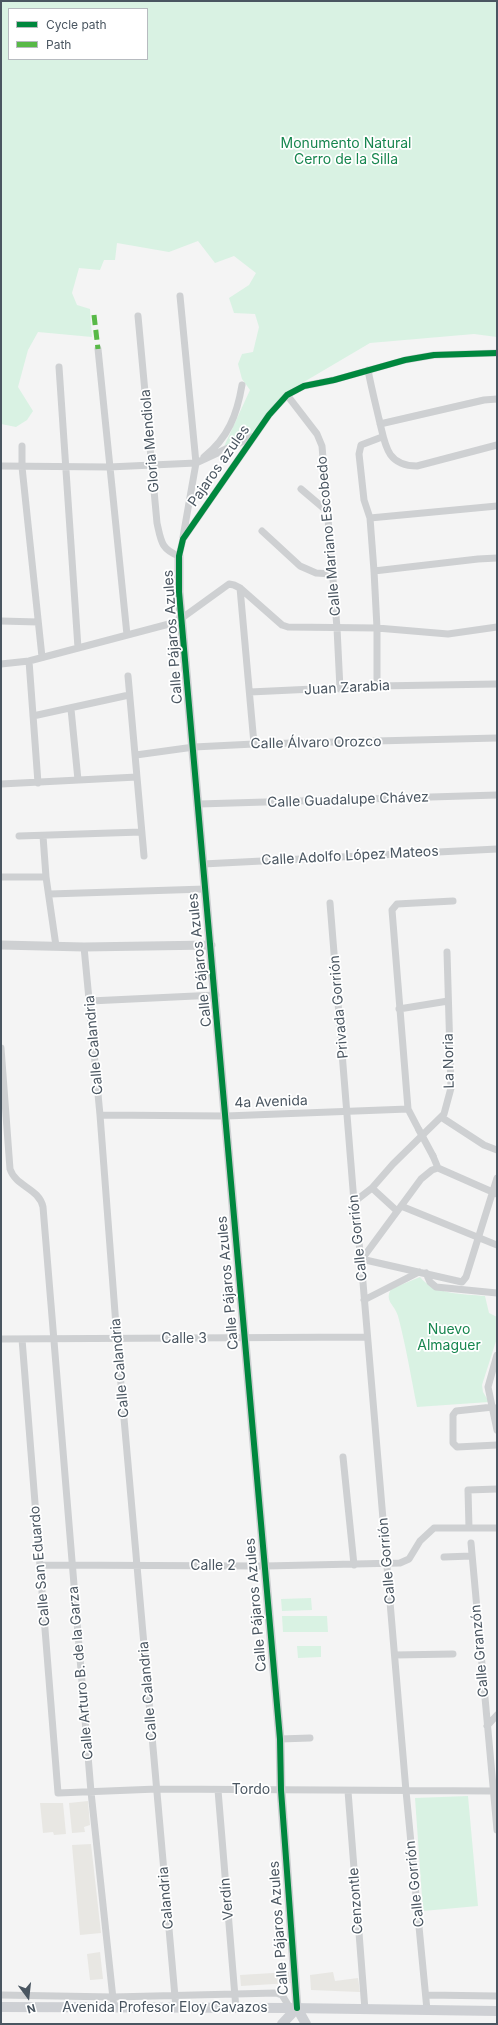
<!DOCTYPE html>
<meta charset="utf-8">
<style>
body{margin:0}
#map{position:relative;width:498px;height:2025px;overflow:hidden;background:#f4f4f4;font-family:Inter,sans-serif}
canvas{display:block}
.frame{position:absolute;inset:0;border:2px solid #4a5661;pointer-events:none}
.legend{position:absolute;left:8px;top:8px;width:140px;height:52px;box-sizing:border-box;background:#fff;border:1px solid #b7bbc0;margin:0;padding:5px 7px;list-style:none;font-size:12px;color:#4a5661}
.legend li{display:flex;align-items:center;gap:8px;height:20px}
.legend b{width:20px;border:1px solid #b7bbc0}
.north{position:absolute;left:8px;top:1977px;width:40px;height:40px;-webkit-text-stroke:3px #fff;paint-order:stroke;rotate:165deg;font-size:11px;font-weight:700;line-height:16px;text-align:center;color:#4a5661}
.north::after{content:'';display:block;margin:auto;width:14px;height:18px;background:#4a5661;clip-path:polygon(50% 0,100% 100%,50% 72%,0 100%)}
</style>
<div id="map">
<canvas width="498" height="2025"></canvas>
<div class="frame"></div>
<ul class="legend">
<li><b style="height:5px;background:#00873e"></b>Cycle path</li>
<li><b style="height:5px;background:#58b947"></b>Path</li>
</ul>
<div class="north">N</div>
</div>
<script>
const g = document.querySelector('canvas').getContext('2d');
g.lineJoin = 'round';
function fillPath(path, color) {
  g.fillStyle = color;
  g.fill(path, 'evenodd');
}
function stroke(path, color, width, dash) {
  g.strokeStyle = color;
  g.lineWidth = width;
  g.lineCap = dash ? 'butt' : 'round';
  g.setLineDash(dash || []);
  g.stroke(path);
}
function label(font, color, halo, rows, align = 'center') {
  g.font = font + ' Inter,sans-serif';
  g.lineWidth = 3.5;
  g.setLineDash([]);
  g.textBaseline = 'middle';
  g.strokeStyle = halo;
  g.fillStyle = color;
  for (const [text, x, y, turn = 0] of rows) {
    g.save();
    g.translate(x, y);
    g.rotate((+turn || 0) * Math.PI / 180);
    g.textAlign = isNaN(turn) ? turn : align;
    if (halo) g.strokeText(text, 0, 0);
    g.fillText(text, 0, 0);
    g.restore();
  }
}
fillPath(new Path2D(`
 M88 1801 90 1825 84 1827 85 1832 72 1833 69 1803Z
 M40 1803H63L66 1834 54 1835 53 1832 43 1833Z
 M91 1844 101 1933 80 1935 72 1845Z
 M100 1952 103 1979 90 1980 87 1954Z
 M289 1972 291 1983 241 1986 240 1975Z
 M333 1972 335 1981 358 1978 360 1992 311 1990 310 1975Z`), '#e8e7e3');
fillPath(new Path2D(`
 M1 1H497V337L474 334 370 343 292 389 264 417 242 446 222 457 221 453 250 390 242 379 238 364 242 354 253 352 259 327 255 314 234 313 229 298 249 285 256 273 234 256 215 263 198 241 169 252 117 243 115 260H104L100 270 79 268 72 293 77 305 90 309 92 337 38 332 28 350 18 387 33 411 27 420 16 427 1 424ZM9 9H147V59H9Z
 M420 1277C435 1295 463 1294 485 1296L489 1313 497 1317V1338L482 1385 483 1392 489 1402 417 1407C411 1377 406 1346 398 1316 395 1305 384 1301 391 1289Z
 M311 1598 312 1610 282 1611 281 1599Z
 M282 1616H327L328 1632H283Z
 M297 1646H321V1657L298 1658Z
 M468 1796 478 1906 423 1911 415 1798Z`), '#d9f2e3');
stroke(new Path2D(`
 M180 296 196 463 183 537
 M138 316 157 523C161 541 161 549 179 556L183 539 269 415 287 395 304 386 334 380 405 360 434 355 497 353
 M98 349 127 635
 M59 367 78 648
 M368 370C371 386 375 402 379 419 385 442 385 466 417 466L497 445
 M287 395 317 434 322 446 337 628 340 689
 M380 424 484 400 497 399
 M22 446V467L42 657
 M204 457C228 438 237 415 242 385
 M1 466 109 467 196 463 254 436
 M301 489 327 511
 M370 518 497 506
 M262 531 300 566 316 573 332 574
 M374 571 478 559 497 558
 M240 588 254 744
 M1 621 38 622
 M29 661 38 783
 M1 664 29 661 169 624 182 618 229 584 234 585 240 588 282 625 288 627 377 628 448 634 497 627
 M128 676 144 856
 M377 686V628L374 571 370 518 364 500 359 454 361 445 382 437
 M250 692 377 686 497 684
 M71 709 78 780
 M33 716 129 695
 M136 755 194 747 254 744 497 738
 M1 784 137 777
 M199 804 497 795
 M19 836 141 832
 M43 836 46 877 56 946
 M203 864 497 849
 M1 877H46
 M50 894 205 889
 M330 903 354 1202 361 1259 406 1791 427 2010
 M84 947 100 1115 117 1339 176 2008
 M90 1001 216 995
 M399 1009 448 1001
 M1 1048 10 1169C16 1187 39 1188 43 1207L91 1792 114 2008
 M408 1109 392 910 397 904 453 901
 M100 1115 226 1116 408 1109 419 1130
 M441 1117 484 1145 497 1150
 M438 1168 497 1194
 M372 1188 393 1164 444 1114 451 1088 447 952
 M354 1202 372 1188 397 1211
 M401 1206 497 1245
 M361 1259 462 1282 466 1277 497 1178
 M362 1259 421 1179 432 1170 438 1168 433 1156
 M426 1273 430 1282 436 1287 497 1293
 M364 1300 419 1272
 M1 1339 367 1337
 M22 1339 58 1793 157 1789 493 1791
 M497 1355 488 1387 497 1430
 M493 1407 456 1411 453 1415V1443L457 1447 497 1445
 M343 1457 354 1565
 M469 1528 468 1490 497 1489
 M471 1543 497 1830
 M444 1557 471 1556
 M40 1565 265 1566 400 1563 409 1559 420 1541 434 1528H497
 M395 1655 453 1654
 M487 1726 497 1715
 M280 1739 310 1738
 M218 1790 236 2009
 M348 1791 365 2010
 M1 1995 113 1997 276 1993 282 1995 290 2008
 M426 1995 497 1996`), '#ced0d2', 7);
stroke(new Path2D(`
 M179 556V592L280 1739 281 1790 297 2008
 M1 945 84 947 211 945`), '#ced0d2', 9);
stroke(new Path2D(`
 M1 2007 290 2008 497 2011
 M297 2008 306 2024
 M282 2024 297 2008`), '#ced0d4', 10);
stroke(new Path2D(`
 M419 1130 433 1156`), '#ced0d2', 7);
stroke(new Path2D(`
 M94 315 98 349`), '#58b947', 5, [10, 5]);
stroke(new Path2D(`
 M297 2008 281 1790 280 1739 179 592V556L183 539 269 415 287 395 304 386 334 380 405 360 434 355 497 353`), '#00873e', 6);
label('14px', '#17864f', '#fff', [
 ["Monumento Natural",346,144],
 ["Cerro de la Silla",346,160],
 ["Nuevo",449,1330],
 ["Almaguer",449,1346]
]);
label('14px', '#4a5661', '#fff', [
 ["Gloria Mendiola",150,441,-95],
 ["Pajaros azules",219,466,-55],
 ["Calle Mariano Escobedo",329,536,-95],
 ["Calle Pájaros Azules",173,637,-94],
 ["Juan Zarabia",347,688,-3],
 ["Calle Álvaro Orozco",316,743,-1],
 ["Calle Guadalupe Chávez",348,800,-2],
 ["Calle Adolfo López Mateos",350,856,-3],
 ["Calle Pájaros Azules",200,960,-96],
 ["Privada Gorrión",339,1007,-95],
 ["Calle Calandria",94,1045,-95],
 ["La Noria",449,1061,-91],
 ["4a Avenida",271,1102,-2],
 ["Calle Gorrión",358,1238,-96],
 ["Calle Pájaros Azules",228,1283,-95],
 ["Calle 3",184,1339],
 ["Calle Calandria",120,1368,-95],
 ["Calle Gorrión",387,1561,-95],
 ["Calle San Eduardo",40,1566,-95],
 ["Calle 2",213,1566],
 ["Calle Pájaros Azules",256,1605,-95],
 ["Calle Granzón",480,1651,-95],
 ["Calle Arturo B. de la Garza",81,1673,-95],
 ["Calle Calandria",148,1691,-95],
 ["Tordo",251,1790],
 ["Calle Gorrión",415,1884,-96],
 ["Calandria",166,1898,-95],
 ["Verdín",227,1899,-95],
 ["Cenzontle",356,1901,-94],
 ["Calle Pájaros Azules",279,1928,-94],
 ["Avenida Profesor Eloy Cavazos",165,2008]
]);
</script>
